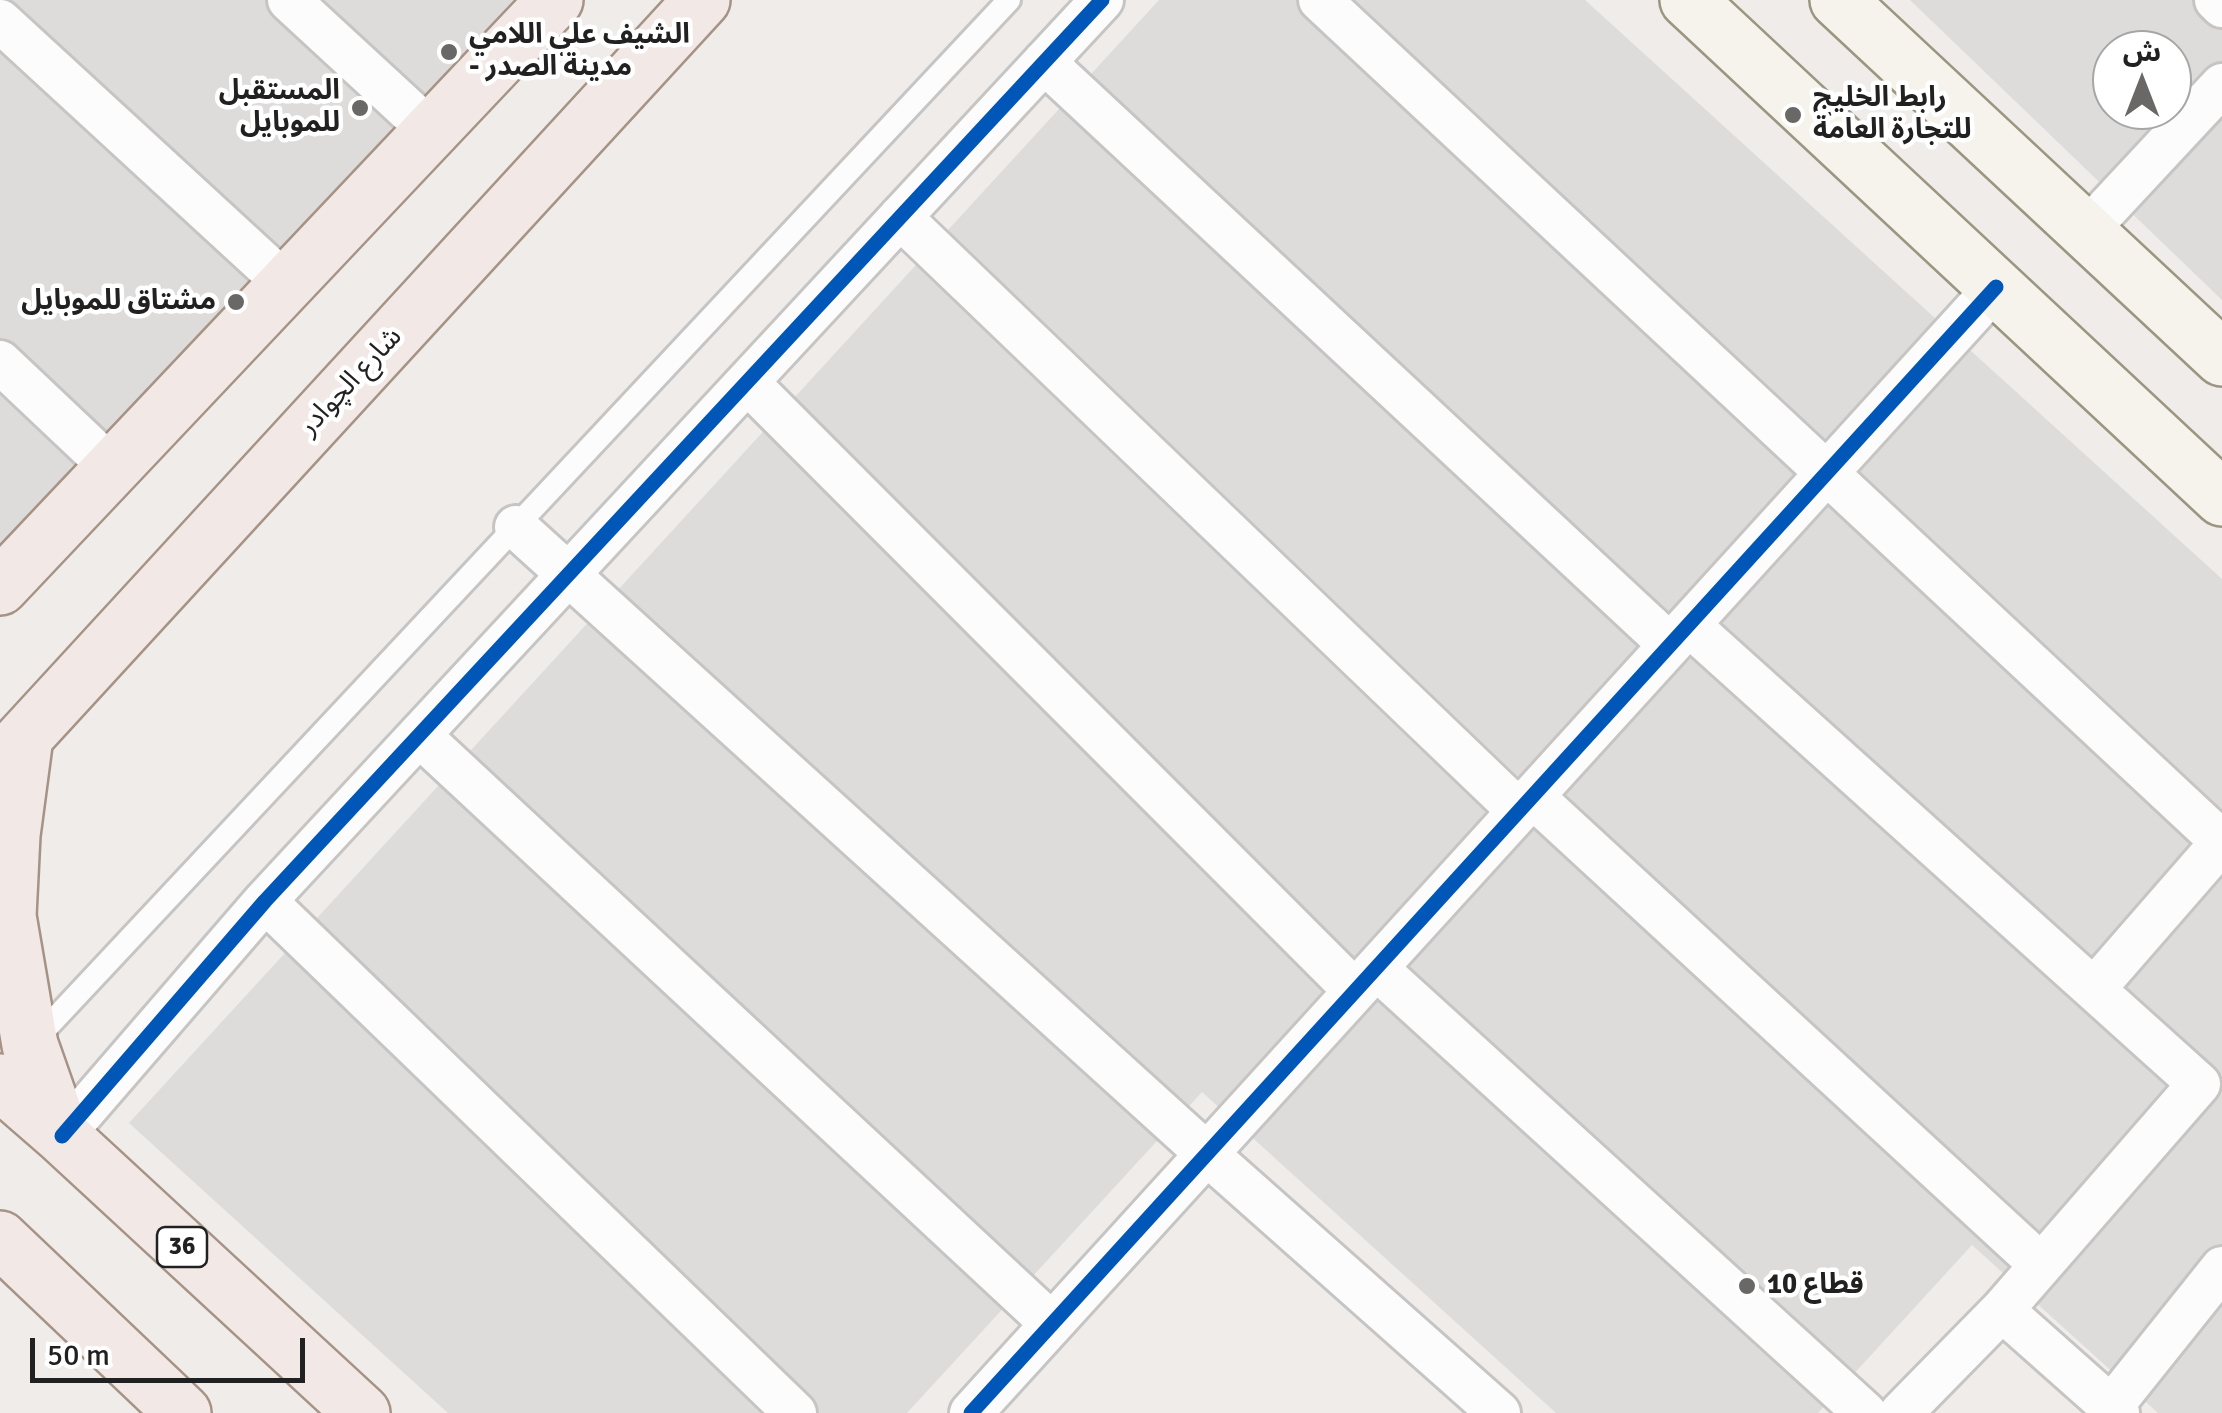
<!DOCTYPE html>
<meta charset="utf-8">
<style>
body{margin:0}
#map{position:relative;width:2222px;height:1413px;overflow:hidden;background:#efecea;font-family:Signika,"Noto Sans Arabic",sans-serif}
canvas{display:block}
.north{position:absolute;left:2092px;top:30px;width:100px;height:100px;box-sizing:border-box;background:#fff;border:2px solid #a6a6a6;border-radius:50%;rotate:0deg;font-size:28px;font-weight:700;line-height:40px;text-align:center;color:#212121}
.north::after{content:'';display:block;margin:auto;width:35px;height:45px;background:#696867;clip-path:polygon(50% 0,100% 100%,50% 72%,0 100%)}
.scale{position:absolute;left:30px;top:1338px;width:275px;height:45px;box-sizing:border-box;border:5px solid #212121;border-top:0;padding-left:12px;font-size:30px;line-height:35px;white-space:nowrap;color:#212121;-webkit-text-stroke:8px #fff;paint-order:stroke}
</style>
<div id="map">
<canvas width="2222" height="1413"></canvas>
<div class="north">ش</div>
<div class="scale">50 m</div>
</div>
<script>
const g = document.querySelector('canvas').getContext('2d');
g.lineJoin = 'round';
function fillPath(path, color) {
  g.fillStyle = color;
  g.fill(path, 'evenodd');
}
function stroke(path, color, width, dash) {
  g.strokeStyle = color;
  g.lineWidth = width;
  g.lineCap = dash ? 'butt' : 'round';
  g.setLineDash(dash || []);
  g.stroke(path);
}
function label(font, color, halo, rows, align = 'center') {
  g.font = font + ' Signika,"Noto Sans Arabic",sans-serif';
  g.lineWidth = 9;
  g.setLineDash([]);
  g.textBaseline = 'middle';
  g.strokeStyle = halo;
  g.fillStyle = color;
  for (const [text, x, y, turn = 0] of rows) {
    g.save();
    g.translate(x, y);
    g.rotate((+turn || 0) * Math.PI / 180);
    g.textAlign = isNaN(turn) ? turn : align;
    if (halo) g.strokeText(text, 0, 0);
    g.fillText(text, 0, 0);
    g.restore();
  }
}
fillPath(new Path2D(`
 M0 0H513L0 582Z
 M1159 0H1585L2222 579V1413H2158L1972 1245 1818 1413H1556L1202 1092 907 1413H448L129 1123Z
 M1910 0H2222V300ZM2112 50H2172V110H2112Z`), '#dedcdb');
const lane = new Path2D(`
 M34 1041 1009 0`);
const street = new Path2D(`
 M289 0 431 131
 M1320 0 2222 842 2094 989
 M2216 0 2222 6
 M0 21 286 284
 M1044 62 1670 645
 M900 217 1519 811
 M2086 231 2222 85
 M0 362 112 468
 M747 382 1355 991
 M516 527 1207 1154 1499 1413
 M1689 625 2199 1084 2002 1310 1901 1413
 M419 735 1052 1324
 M1532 796 2040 1264
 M265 901 795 1413
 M1376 968 1865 1413
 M62 1136 265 901 1102 0
 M2002 1310 2118 1413
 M2111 1407 2222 1268
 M971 1413 1996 287`);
const secondary = new Path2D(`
 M1688 0 2222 498
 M1838 0 2222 358`);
const primary = new Path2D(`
 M0 587 555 0
 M25 737 12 835 8 916 30 1045 61 1133
 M0 764 702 0
 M0 1082 62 1136 362 1413
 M0 1239 183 1413`);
stroke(lane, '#c6c5c4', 28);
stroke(street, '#c6c5c4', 48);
stroke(secondary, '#9b9680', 60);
stroke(primary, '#a69385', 60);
stroke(lane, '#fdfcfc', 22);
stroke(street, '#fdfcfc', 42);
stroke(secondary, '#f5f3ec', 55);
stroke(primary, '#f2e9e6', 55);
stroke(new Path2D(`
 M62 1136 265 901 1102 0
 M971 1413 1996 287`), '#0057b8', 15);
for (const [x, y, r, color] of [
 [449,52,10,"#696867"],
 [360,108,10,"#696867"],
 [1793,115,10,"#696867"],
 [236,302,10,"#696867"],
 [1747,1286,10,"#696867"]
]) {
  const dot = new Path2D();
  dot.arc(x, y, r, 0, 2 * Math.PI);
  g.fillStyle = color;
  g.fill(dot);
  stroke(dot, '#fff', 4);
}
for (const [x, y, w] of [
 [182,1247,50]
]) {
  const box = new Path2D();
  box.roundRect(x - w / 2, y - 20, w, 40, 8);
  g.fillStyle = '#fff';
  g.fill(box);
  stroke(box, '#212121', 2.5);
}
label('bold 25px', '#212121', null, [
 ["36",182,1247]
]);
label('bold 28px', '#212121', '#fff', [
 ["الشيف علي اللامي",469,36],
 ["- مدينة الصدر",469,68],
 ["المستقبل",340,92,"right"],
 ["للموبايل",340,124,"right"],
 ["رابط الخليج",1813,99],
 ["للتجارة العامة",1813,131],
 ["مشتاق للموبايل",216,302,"right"],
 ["قطاع 10",1767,1286]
], 'left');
label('28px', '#212121', '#fff', [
 ["شارع الچوادر",351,382,-47]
]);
</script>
